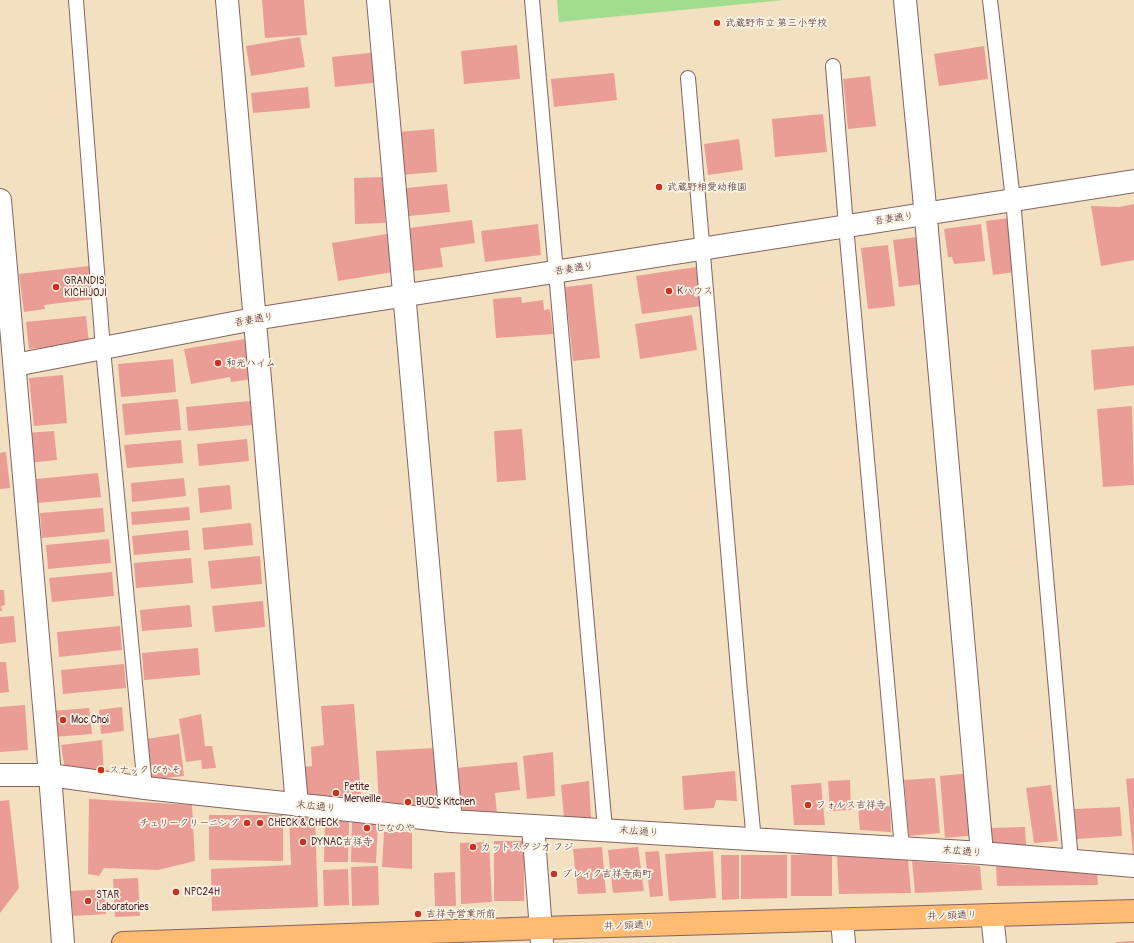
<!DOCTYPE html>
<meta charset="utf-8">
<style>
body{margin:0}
canvas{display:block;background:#f2e0c1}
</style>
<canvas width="1134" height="943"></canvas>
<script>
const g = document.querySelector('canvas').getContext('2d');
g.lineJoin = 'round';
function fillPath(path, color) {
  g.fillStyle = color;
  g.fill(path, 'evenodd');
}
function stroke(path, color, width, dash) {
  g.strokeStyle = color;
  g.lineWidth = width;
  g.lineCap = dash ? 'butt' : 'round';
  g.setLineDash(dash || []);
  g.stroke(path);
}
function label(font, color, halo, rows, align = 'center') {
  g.font = font + ' Pangolin,"Klee One",sans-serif';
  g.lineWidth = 3.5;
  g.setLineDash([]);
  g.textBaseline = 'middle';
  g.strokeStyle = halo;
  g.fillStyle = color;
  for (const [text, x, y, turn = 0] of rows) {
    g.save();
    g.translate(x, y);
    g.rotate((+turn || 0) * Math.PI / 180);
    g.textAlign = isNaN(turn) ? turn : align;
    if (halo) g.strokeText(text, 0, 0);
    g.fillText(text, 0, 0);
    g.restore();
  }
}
fillPath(new Path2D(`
 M557 0H784L559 22Z`), '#a2dd8f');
fillPath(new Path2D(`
 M262 0H304L307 35 265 38Z
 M300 37 305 67 251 76 246 46Z
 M517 45 520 79 464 84 461 51Z
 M984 46 988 79 939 86 934 54Z
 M378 52 381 82 335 87 332 57Z
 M614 73 617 100 554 107 551 79Z
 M870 76 876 126 848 129 843 79Z
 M308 87 310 108 253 113 251 93Z
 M823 114 827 152 775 157 772 119Z
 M434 129 437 172 400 175 397 132Z
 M739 139 743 170 708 175 704 144Z
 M384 177 385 223 355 224 354 178Z
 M447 184 450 212 409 216 406 188Z
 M1134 204V260L1101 266 1091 206 1119 207Z
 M1009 218 1015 272 993 275 986 221Z
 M472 220 475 243 440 248 443 267 414 271 409 228Z
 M538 224 541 255 485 262 481 231Z
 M981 224 985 261 954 264 952 257H948L944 229Z
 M387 234 393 272 338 281 332 243Z
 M917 237 923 284 899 287 893 240Z
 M888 245 895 306 868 309 861 248Z
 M89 266 93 299 44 305 45 309 24 312 19 274Z
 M696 267 701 306 642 314 636 276Z
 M592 284 600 358 573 361 565 287Z
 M521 297 522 303 543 300 544 310 550 309 553 334 496 338 493 299Z
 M692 315 697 350 640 359 635 324Z
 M86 316 89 343 29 349 26 322Z
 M245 339 252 379 231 382 230 377 191 384 184 349Z
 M1134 346V385L1094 390 1091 350Z
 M173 359 176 392 121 397 118 364Z
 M63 375 67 423 34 426 29 378Z
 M178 399 181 430 125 435 122 404Z
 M250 401 252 425 188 431 186 407Z
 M1132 406 1134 485 1103 487 1097 409Z
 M522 429 526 480 497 482 494 431Z
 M54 431 57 460 28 463 26 433Z
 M247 439 249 461 199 466 197 444Z
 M181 440 183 463 127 468 124 445Z
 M6 452 10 488 0 489V453Z
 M98 473 101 497 38 503 36 479Z
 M184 478 186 496 132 502 131 483Z
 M230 485 232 509 200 513 198 488Z
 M189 507 190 520 132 525 131 512Z
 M103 508 105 532 42 538 40 513Z
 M251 523 253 545 204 550 202 528Z
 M188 530 190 550 134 555 132 536Z
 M109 539 111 563 48 569 46 545Z
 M260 556 262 584 211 589 208 561Z
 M191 558 193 583 136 588 134 563Z
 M112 572 114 596 52 602 49 578Z
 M0 590H4L5 605 1 606 2 611H0Z
 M263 601 265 627 215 632 212 606Z
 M190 605 192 627 142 631 140 610Z
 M14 616 16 642 0 644V617Z
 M120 626 122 650 59 657 57 632Z
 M198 648 200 675 144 680 142 653Z
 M0 662H6L9 692 0 693Z
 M124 664 126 688 63 694 61 670Z
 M354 704 361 795 306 799 304 767 312 766 311 747 324 745 321 706Z
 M25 705 28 750 0 752V707Z
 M122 707 124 731 101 734 99 710Z
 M89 708 92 734 54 737 51 711Z
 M201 714 205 746H212L216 768 202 769 201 760 186 762 179 719Z
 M179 734 184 776 150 780 146 739Z
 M102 740 104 775 65 770 61 745Z
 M437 748 442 807 379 803 376 751Z
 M553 752 555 796 527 799 523 756Z
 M517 762 520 790 495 793 497 813 463 811 458 796 456 768Z
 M735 771 737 801 716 800 714 808 684 810 682 776Z
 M972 773 977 835 945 838 940 776Z
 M935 778 940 833 909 836 904 780Z
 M1134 778V854H1133L1126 779Z
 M850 780 851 810 830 811 828 781Z
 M589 781 591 818 576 820V817L564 818 561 785Z
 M821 783 825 825H794L791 785Z
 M1051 785 1058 841 1034 843 1026 788Z
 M89 799 192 805 195 861 158 870 104 868 99 876 88 874Z
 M9 800 19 888 0 913V801Z
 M890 806 891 832 860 830 858 807Z
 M1120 807 1122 836 1077 839 1074 809Z
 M209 815H283V861L209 860Z
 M315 817 318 907 212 911 211 869 291 865 289 818Z
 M325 821H349L348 862H324Z
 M352 821 378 822 376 863 351 862Z
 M1025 827 1026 845 990 843V828Z
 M384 832H412V869L382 867Z
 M494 841H524V901H494Z
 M489 842 492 902 461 904 460 843Z
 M602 847 606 893 578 894 573 849Z
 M638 847 644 891 613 893 608 850Z
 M659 851 663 896 650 897 645 852Z
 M713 851 716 898 669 901 665 854Z
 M832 854V896H791V855Z
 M721 855H739V899L722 900Z
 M741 855H787V898L741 899Z
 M837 855 908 860 911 893 839 894Z
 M912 861 980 866 982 890 915 893Z
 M378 866 379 905 352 906 351 867Z
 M996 866 1097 873 1098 885 997 886Z
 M348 869 349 905 324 906 323 870Z
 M455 872 456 906H435L434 873Z
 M138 878 140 916 115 917 113 879Z
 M105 889 106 914 73 916 71 891Z
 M1134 941V943H1116V942Z`), '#ea9d95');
const service = new Path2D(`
 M76 0 103 349 145 788
 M532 0 605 829
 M990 0 1013 200 1071 861
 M833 66 846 226 902 848
 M688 78 740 692 754 841`);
const minor = new Path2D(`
 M227 0 297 805
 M378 0 451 821
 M905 0 924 196 982 853
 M0 200 50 775 63 943
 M15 365 254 319 1134 181
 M0 775H50L145 788 451 821 982 853 1134 866
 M533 826 542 943
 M992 915 995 943
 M842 920 844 943`);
const primary = new Path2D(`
 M123 943 541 928 1134 911`);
stroke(service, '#856360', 16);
stroke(minor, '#856360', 24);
stroke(primary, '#856360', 24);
stroke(service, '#fff', 14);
stroke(minor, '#fff', 22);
stroke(primary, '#febb71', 22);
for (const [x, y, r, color] of [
 [717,23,4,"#c8321e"],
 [659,187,4,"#c8321e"],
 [56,287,4,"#c8321e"],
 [669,291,4,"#c8321e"],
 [218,363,4,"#c8321e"],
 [63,720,4,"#c8321e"],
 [101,770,4,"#c8321e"],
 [336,793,4,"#c8321e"],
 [408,802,4,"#c8321e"],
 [808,805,4,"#c8321e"],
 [247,823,4,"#c8321e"],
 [260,823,4,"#c8321e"],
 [367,828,4,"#c8321e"],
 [303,842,4,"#c8321e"],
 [473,847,4,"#c8321e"],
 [554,874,4,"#c8321e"],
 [176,892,4,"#c8321e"],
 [88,901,4,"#c8321e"],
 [418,914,4,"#c8321e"]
]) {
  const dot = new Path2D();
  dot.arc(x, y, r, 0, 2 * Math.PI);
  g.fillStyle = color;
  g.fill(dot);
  stroke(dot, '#fcf5e5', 1.5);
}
label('10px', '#4a1f2b', '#fcf5e5', [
 ["武蔵野市立 第三小学校",725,23],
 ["武蔵野相愛幼稚園",667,187],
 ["GRANDIS",64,281],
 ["KICHIJOJI",64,293],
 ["Kハウス",677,291],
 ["和光ハイム",226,363],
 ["Moc Choi",71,720],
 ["スナック ぴかそ",109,770],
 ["Petite",344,787],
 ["Merveille",344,799],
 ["BUD's Kitchen",416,802],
 ["フォルス吉祥寺",816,805],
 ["チェリークリーニング",239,823,"right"],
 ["CHECK & CHECK",268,823],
 ["しなのや",375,828],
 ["DYNAC吉祥寺",311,842],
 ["カットスタジオ フジ",481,847],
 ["ブレイク吉祥寺南町",562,874],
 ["NPC24H",184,892],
 ["STAR",96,895],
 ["Laboratories",96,907],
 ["吉祥寺営業所前",426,914]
], 'left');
label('10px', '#4a1f2b', '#fcf5e5', [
 ["吾妻通り",894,219,-8],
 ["吾妻通り",574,269,-9],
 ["吾妻通り",254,320,-10],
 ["末広通り",316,807,6],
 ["末広通り",639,832,4],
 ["末広通り",962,852,5],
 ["井ノ頭通り",952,916,-2],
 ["井ノ頭通り",629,926,-2]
]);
</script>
